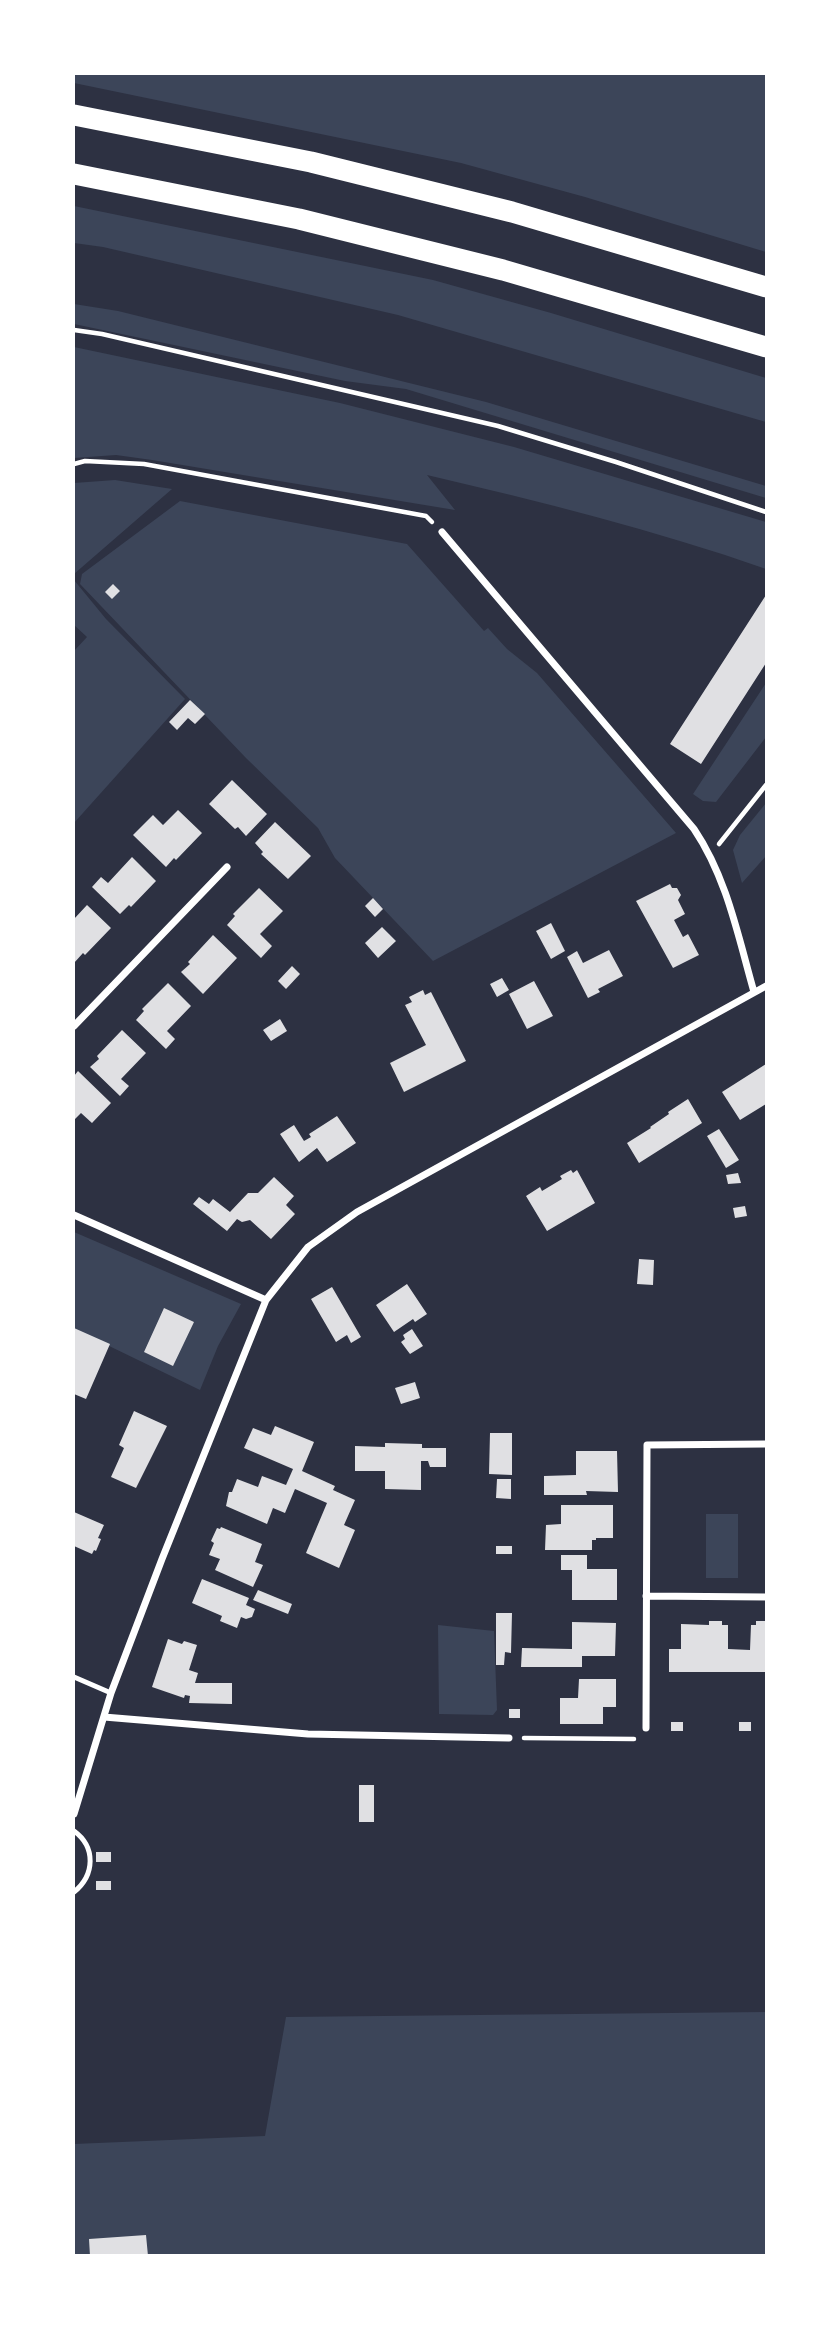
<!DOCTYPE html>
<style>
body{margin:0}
#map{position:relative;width:840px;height:2329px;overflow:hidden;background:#2d3142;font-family:Roboto,sans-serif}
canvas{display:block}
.frame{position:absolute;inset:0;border:75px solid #fff;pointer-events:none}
</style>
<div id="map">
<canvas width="840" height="2329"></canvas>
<div class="frame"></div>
</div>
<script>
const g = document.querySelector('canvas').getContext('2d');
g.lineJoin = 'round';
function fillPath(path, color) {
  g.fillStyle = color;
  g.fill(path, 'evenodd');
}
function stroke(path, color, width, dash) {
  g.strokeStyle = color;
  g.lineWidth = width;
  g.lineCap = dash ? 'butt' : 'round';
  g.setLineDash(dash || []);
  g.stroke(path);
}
fillPath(new Path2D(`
 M74 74H766V252L585 197 461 163 74 83Z
 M74 206 433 280 551 313 766 378V422L398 315 103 247 74 243Z
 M74 304 118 311 486 402 766 486V498L406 389 345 381 74 324Z
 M74 347 340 403 514 447 766 522V569C655 530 542 502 427 475L455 510 152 460 116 455 74 458Z
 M115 480 172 489 74 574V483Z
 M180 501 407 544 484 631 488 628 507 649 537 673 676 833 433 961 335 858 318 828 246 758 80 584 82 574Z
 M74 580 106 619 185 699 74 823V651L87 637 74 625Z
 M766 683V737L716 802 703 801 693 794Z
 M766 803V856L742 883 733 850 740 835Z
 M74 1232 241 1304 218 1346 200 1390 74 1329Z
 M706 1514H738V1578H706Z
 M438 1625 494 1631 497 1710 493 1715 439 1714Z
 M766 2012V2255H74V2144L265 2136 286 2017Z`), '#3c4559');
fillPath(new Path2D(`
 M113 584 120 591 112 599 105 592Z
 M766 595V663L701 764 670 744Z
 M190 700 205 714 195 724 188 718 177 730 169 722Z
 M232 780 267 814 246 836 238 827 235 829 209 804Z
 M178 810 202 833 176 860 174 858 166 867 133 835 153 815 163 825Z
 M275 822 311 856 288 879 261 854 263 852 255 843Z
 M132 857 156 881 131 907 129 905 120 914 92 887 101 877 108 883Z
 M670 884 672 888H677L681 895 678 900 685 914 674 920 683 937 688 934 699 955 673 968 636 901Z
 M259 888 283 911 260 934 272 946 261 958 227 925 235 916 233 914Z
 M373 898 383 909 375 917 365 906Z
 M87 905 111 928 85 955 83 953 74 963V919Z
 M551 923 565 951 551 959 536 931Z
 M382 927 396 941 378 958 365 943Z
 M213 935 237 958 203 994 181 972 190 964 188 962Z
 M609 950 623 976 598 989 600 992 588 998 567 957 577 951 583 963Z
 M292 966 300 974 286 989 278 981Z
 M502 978 509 990 497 997 490 984Z
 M534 981 553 1016 527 1029 509 994Z
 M168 983 191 1006 167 1031 175 1039 166 1049 136 1020 144 1011 142 1009Z
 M423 990 425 995 431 992 466 1061 404 1092 390 1063 426 1045 405 1005 412 1002 409 997Z
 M280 1019 287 1031 271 1041 263 1030Z
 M122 1030 146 1053 121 1079 129 1086 120 1096 90 1067 99 1059 97 1056Z
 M766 1064V1104L740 1120 722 1092Z
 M78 1071 111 1103 92 1123 81 1113 74 1120V1076Z
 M688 1099 702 1123 639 1163 627 1143 651 1128 650 1127 669 1114 668 1112Z
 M337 1116 356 1143 327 1162 317 1148 299 1162 280 1134 294 1125 304 1141 311 1137 309 1134Z
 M719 1129 739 1160 726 1168 707 1136Z
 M571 1170 573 1173 577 1170 595 1203 547 1231 526 1196 540 1187 542 1191 562 1179 560 1176Z
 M738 1173 741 1183 728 1184 726 1175Z
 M274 1177 294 1196 286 1205 295 1214 271 1239 250 1220 242 1222 237 1219 227 1231 193 1204 199 1197 209 1204 213 1199 230 1212 248 1193H258Z
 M745 1206 747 1216 735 1218 733 1208Z
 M639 1259 654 1260 653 1285 637 1284Z
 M407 1284 427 1314 415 1322 413 1319 394 1332 376 1305Z
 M332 1287 361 1337 351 1343 347 1335 336 1342 311 1299Z
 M164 1308 194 1322 173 1366 144 1352Z
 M74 1328 110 1344 86 1399 74 1394Z
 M412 1329 423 1346 410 1354 401 1342 405 1339 403 1335Z
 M415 1382 420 1398 401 1404 395 1388Z
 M134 1411 167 1426 136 1488 111 1477 124 1448 119 1445Z
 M275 1426 314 1442 302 1471 335 1486 333 1490 355 1500 344 1525 355 1530 339 1568 306 1553 327 1503 295 1489 285 1513 273 1508 267 1524 226 1506 229 1492H232L237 1479 258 1487 262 1476 286 1485 293 1469 244 1448 253 1428 271 1435Z
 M490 1433H512V1475L489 1474Z
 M385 1443 422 1444V1448H446V1467H430L428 1461H421V1490L385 1489V1471H355V1446L385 1447Z
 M576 1451H617L618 1492 586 1491 587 1495H544V1476L576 1475Z
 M497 1479H511V1499L496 1498Z
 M561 1505H613V1538H596V1540H592V1550H545L546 1525 561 1524Z
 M74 1512 104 1525 98 1538 101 1539 96 1551 94 1550 92 1554 74 1546Z
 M221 1527 262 1544 255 1562 263 1565 253 1587 215 1570 220 1559 209 1555 214 1543 211 1541 217 1528 220 1529Z
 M496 1546H512V1554H496Z
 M561 1555H587V1569H617V1600H572V1570H561Z
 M202 1579 249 1598 246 1605 255 1609 252 1617 246 1619 241 1617 237 1628 220 1621 222 1616 192 1603Z
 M258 1590 292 1604 288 1614 253 1600Z
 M496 1613H512L511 1653 505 1652 504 1665H496Z
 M709 1621H722V1625H728V1649L750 1650 751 1625H756V1621H766V1672H669V1649H681V1624L709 1625Z
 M572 1622 616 1623 615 1656H582V1667H521L522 1648 572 1649Z
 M168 1639 182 1644 184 1641 197 1645 189 1670 198 1673 195 1683H232V1704L189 1703 190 1696 185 1695 184 1698 152 1687Z
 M579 1679H616V1707H603V1724H560V1698H578Z
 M509 1709H520V1718H509Z
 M671 1722H683V1731H671Z
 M739 1722H751V1731H739Z
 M359 1785H374V1822H359Z
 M96 1852H111V1862H96Z
 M96 1881H111V1890H96Z
 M146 2235 148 2256H90L89 2239Z`), '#e0e0e3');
stroke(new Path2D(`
 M74 330 102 334 498 426 616 462 766 512
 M74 464 85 461 144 464 426 516 432 522
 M719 844 766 785
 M524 1738 634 1739`), '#fff', 4.5);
stroke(new Path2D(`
 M74 1677 111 1693
 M74 1831C96 1847 95 1875 74 1892`), '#fff', 5);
stroke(new Path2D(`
 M442 532 694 829C727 878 738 936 754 992
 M74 1026 227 867
 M74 1215 266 1300
 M646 1596 766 1597
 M104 1717 308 1734 509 1738
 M646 1728 647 1445 766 1444
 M74 1814 111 1693 162 1559 266 1300 308 1247 357 1212 766 986`), '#fff', 7);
stroke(new Path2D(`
 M74 115 311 162 512 212 766 287
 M74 174 299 219 503 270 766 347`), '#fff', 21);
</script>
